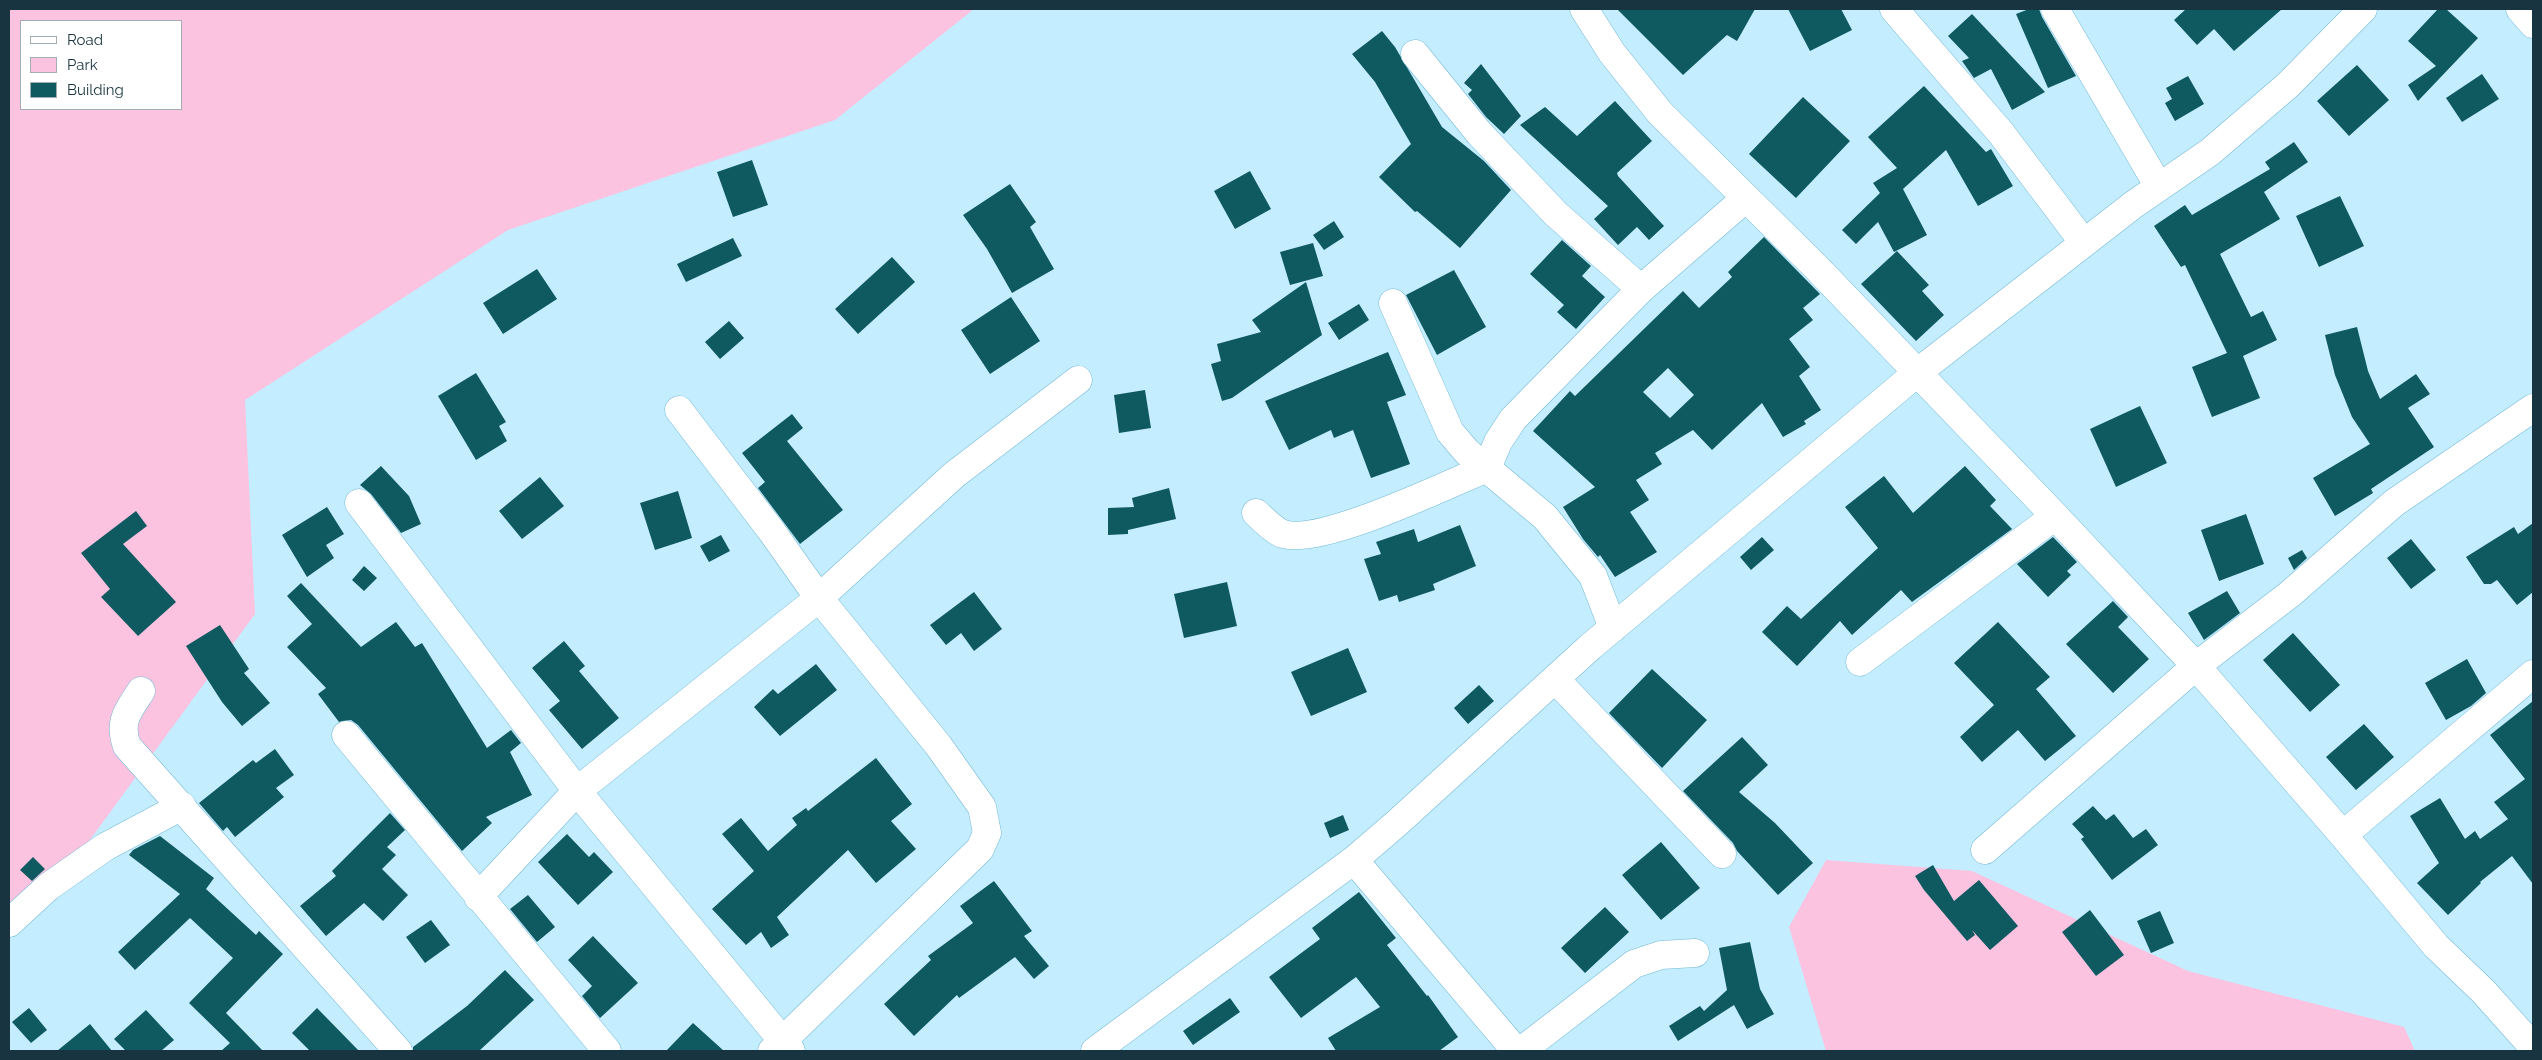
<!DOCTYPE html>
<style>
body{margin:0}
#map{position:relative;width:2542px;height:1060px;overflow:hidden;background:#c4edff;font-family:Raleway,sans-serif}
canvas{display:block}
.frame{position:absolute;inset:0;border:10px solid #173440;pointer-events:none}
.legend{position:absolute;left:20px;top:20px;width:162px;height:90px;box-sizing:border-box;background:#fff;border:1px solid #a2aeb3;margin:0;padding:6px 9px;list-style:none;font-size:15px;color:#173440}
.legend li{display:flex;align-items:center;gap:10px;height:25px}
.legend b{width:25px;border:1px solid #a2aeb3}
</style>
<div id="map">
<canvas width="2542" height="1060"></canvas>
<div class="frame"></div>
<ul class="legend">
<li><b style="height:6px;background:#fff"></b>Road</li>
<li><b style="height:14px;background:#fbc3e0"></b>Park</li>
<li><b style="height:14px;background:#0f5961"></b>Building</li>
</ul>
</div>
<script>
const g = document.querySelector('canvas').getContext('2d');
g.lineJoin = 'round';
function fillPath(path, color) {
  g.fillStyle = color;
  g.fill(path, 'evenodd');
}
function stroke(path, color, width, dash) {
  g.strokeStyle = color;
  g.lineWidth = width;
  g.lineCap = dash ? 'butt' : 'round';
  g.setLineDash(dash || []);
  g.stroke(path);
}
fillPath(new Path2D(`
 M9 9H974L835 120 508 230 245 400 255 614 49 896 9 912ZM21 21H181V109H21Z
 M1826 860 1972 871 2188 971 2404 1027 2415 1051H1826L1789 927Z`), '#fbc3e0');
fillPath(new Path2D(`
 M1617 9H1755L1737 41 1727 35 1683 75Z
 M1788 9H1841L1852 30 1810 51Z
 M2029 9H2039L2042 17 2076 76 2048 88 2016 14Z
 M2186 9H2282L2234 51 2214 29 2197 45 2174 20Z
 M2438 9H2446L2478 38 2418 101 2408 85 2436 66 2408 41Z
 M1972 14 2045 92 2012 110 1991 69 1974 78 1962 61 1969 58 1948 36Z
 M1382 31 1395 47 1442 127 1484 161 1511 190 1460 248 1417 211 1415 212 1379 177 1411 144 1375 82 1352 54Z
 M1481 64 1521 116 1504 134 1486 117 1468 94 1472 90 1464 83Z
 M2357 65 2389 100 2349 136 2317 101Z
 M2482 74 2499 99 2462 122 2446 98Z
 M2188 76 2204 104 2175 121 2165 103 2172 99 2166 88Z
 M1924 86 1986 152 1991 149 2013 186 1978 206 1946 150 1903 189 1927 235 1894 252 1878 222 1856 244 1842 230 1880 193 1873 183 1897 168 1868 137Z
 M1803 97 1850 141 1796 198 1749 154Z
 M1615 101 1652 141 1617 173 1618 176 1664 226 1649 240 1637 227 1618 245 1594 219 1608 206 1520 125 1545 107 1577 136Z
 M2294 142 2308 162 2264 192 2280 219 2220 254 2251 317 2263 311 2277 340 2243 356 2260 398 2212 417 2192 367 2227 353 2185 265 2181 267 2154 226 2185 205 2192 215 2270 169 2265 162Z
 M752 160 768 205 733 217 717 172Z
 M1250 171 1271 209 1235 229 1214 191Z
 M1010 184 1036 222 1030 227 1054 269 1012 293 987 249 963 215Z
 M2340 196 2364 246 2319 267 2296 216Z
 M1334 221 1344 237 1324 250 1313 235Z
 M1764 237 1820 294 1803 308 1813 320 1789 339 1810 367 1799 376 1821 410 1804 421 1806 424 1783 437 1762 403 1712 450 1693 430 1655 453 1662 464 1636 480 1649 500 1630 512 1657 552 1615 577 1600 555 1598 557 1583 539 1563 507 1595 487 1533 431 1570 391 1575 396 1683 291 1699 308 1732 277 1728 272ZM1668 368 1694 395 1670 418 1643 392Z
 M733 238 742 256 686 282 677 264Z
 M1562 240 1591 266 1582 276 1605 297 1576 329 1557 312 1564 305 1530 274Z
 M1313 243 1323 276 1290 285 1280 252Z
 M1897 251 1929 285 1922 291 1944 315 1916 341 1861 284Z
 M892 257 915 282 858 334 835 309Z
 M537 269 557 299 503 334 483 303Z
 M1454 270 1486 327 1437 355 1406 295Z
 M1306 282 1322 335 1232 398 1222 401 1211 364 1221 361 1217 344 1261 332 1252 320Z
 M1011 297 1040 341 990 374 961 330Z
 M1359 304 1369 320 1339 340 1328 323Z
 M729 321 744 338 720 359 705 342Z
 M2357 327 2368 371 2380 399 2416 374 2430 394 2408 408 2434 447 2371 489 2373 493 2335 516 2313 478 2370 444 2352 417 2335 375 2325 335Z
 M1388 352 1406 395 1387 402 1410 464 1371 478 1353 430 1334 438 1331 430 1289 450 1265 401Z
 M476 373 506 422 499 426 507 441 476 460 438 396Z
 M1145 390 1151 428 1119 433 1114 395Z
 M2140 406 2167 463 2116 487 2090 429Z
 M792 414 803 428 787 441 843 510 800 544 758 488 765 482 742 453Z
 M381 466 409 496 421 524 401 533 371 494 360 485Z
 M1965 466 1996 500 1990 506 2012 529 1912 602 1901 590 1852 635 1840 621 1797 666 1762 632 1787 606 1801 619 1878 548 1845 507 1884 476 1913 513Z
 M540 477 564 506 522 539 499 511Z
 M1169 488 1176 519 1128 530V534L1108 535V508L1134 507 1132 498Z
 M678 491 692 538 655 550 640 503Z
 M327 507 344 534 326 545 334 558 307 577 282 535Z
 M136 511 147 526 123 544 176 602 138 636 101 597 110 589 81 553Z
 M2246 514 2264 564 2219 581 2201 530Z
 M2533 523V592L2517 605 2497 580 2491 584H2484L2466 557 2514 527 2518 534Z
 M1460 525 1476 566 1433 584 1435 590 1399 602 1397 595 1379 601 1364 559 1381 554 1376 542 1414 529 1418 542Z
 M721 535 730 551 709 562 700 546Z
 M1762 537 1774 550 1751 570 1740 557Z
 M2053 537 2077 562 2067 571 2071 575 2048 597 2017 564Z
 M2411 539 2436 570 2411 589 2387 558Z
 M2302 550 2307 558 2294 570 2288 558Z
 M364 566 377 578 364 591 352 580Z
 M1227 582 1237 626 1184 638 1174 594Z
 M301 583 361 647 396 622 415 647 422 643 487 748 511 730 521 743 510 752 532 795 486 817 492 823 462 851 358 725 351 720 339 722 318 694 326 688 287 647 312 624 287 596Z
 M2227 591 2240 613 2204 640 2188 613Z
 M974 592 1002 629 974 651 961 633 946 645 930 625Z
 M2113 601 2128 617 2118 627 2149 659 2113 693 2066 644Z
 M1998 622 2050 677 2036 689 2076 736 2045 761 2018 730 1982 762 1960 737 1994 705 1954 663Z
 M220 625 249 669 244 673 270 703 242 726 222 702 186 646Z
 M2293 633 2340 685 2310 712 2263 660Z
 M564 641 585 666 579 671 619 718 582 749 549 710 560 701 532 668Z
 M1348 648 1367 692 1311 716 1291 672Z
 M2467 659 2486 693 2471 706 2446 720 2425 683Z
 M816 664 837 690 780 736 754 707 773 689 778 694Z
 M1652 669 1707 720 1662 768 1609 713Z
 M1479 685 1494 701 1468 724 1454 708Z
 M2533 701V884L2512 856 2480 882 2481 883 2448 915 2417 883 2439 863 2410 816 2440 798 2465 839 2475 831 2480 839 2508 819 2494 802 2525 779 2490 735Z
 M2364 724 2394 757 2356 790 2326 757Z
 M1742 737 1768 765 1739 792 1775 823 1813 863 1778 895 1737 851 1733 843 1683 791Z
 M275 749 294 775 276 788 284 797 235 837 227 827 223 831 199 803 253 760 256 763Z
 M876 758 912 804 891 821 916 849 876 883 848 850 777 917 789 935 771 948 761 932 746 945 712 909 754 871 722 834 741 818 768 851 797 825 792 818 806 808 808 811Z
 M2093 806 2106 820 2114 814 2133 838 2146 829 2158 845 2112 880 2081 839 2084 837 2072 824Z
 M390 813 405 830 387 847 396 855 382 869 408 895 383 921 364 903 326 936 300 906 336 876 332 871Z
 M1343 815 1349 830 1330 838 1324 823Z
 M567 834 589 857 594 852 613 872 578 905 538 862Z
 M160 836 214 878 206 889 256 935 259 931 283 954 226 1013 263 1051H221L230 1043 189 1003 233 958 190 918 135 970 118 952 180 894 129 855 133 850Z
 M1661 842 1700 888 1661 920 1622 875Z
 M33 857 45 869 32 881 20 870Z
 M1933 865 1954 901 1979 880 2018 926 1990 950 1972 930 1975 935 1967 941 1924 890 1915 876Z
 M994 881 1032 931 1024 936 1049 966 1034 979 1015 957 959 998 957 995 914 1036 884 1004 931 960 928 956 973 923 960 906Z
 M1359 892 1396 938 1387 945 1427 996 1428 995 1458 1037 1439 1051H1336L1328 1038 1380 1007 1356 977 1301 1018 1269 977 1320 939 1312 928Z
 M528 895 555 927 537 942 510 909Z
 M1605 907 1629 932 1585 973 1561 948Z
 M2090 910 2124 955 2096 976 2062 932Z
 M2160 911 2174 943 2151 953 2137 921Z
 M431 920 450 945 425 963 406 937Z
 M593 936 638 983 600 1018 582 996 592 986 568 960Z
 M1750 942 1760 989 1774 1014 1747 1029 1734 1005 1678 1041 1669 1026 1700 1006 1704 1011 1727 990 1719 948Z
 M505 970 534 1000 479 1051H413V1047L467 1006Z
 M1230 998 1240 1012 1193 1045 1183 1031Z
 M29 1008 47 1030 31 1043 12 1022Z
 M317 1008 359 1051H310L292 1033Z
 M146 1010 174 1040 161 1051H126L114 1039Z
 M693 1023 724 1051H666Z
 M90 1024 112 1051H57Z`), '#0f5961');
const minor = new Path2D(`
 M1584 9 1612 53 1660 113 1817 268 2055 516 2196 666 2343 835 2436 946 2484 992 2533 1047
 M1894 9 2001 133 2084 243
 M2055 9 2159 187
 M2520 9 2533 24
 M1415 54 1479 133 1556 214 1641 289
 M1393 303 1450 432 1467 452 1545 517 1593 576 1613 628
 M679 410 770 529 819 598 938 745 982 807 987 833 980 849 772 1051
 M359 503 577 791 791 1051
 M1256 513C1263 519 1274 531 1283 534 1321 546 1446 485 1487 468L1498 442 1513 419 1641 289 1746 198
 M1860 662 2055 516
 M1555 679 1722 854
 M141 691C128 711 118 722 127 746L398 1051
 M346 735 607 1051
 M2343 835 2533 674
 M1985 850 2196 666 2290 594 2394 503 2533 408
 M1354 860 1516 1051
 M478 897 577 791 819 598 954 475 1078 380
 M9 923 48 887 105 847 182 806
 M1095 1051 1354 860 1397 823 1590 647 1918 372 2133 205 2210 152 2288 85 2363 9
 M1521 1051 1634 964 1661 955 1695 953`);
stroke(minor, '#74bad7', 29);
stroke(minor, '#fff', 28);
</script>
